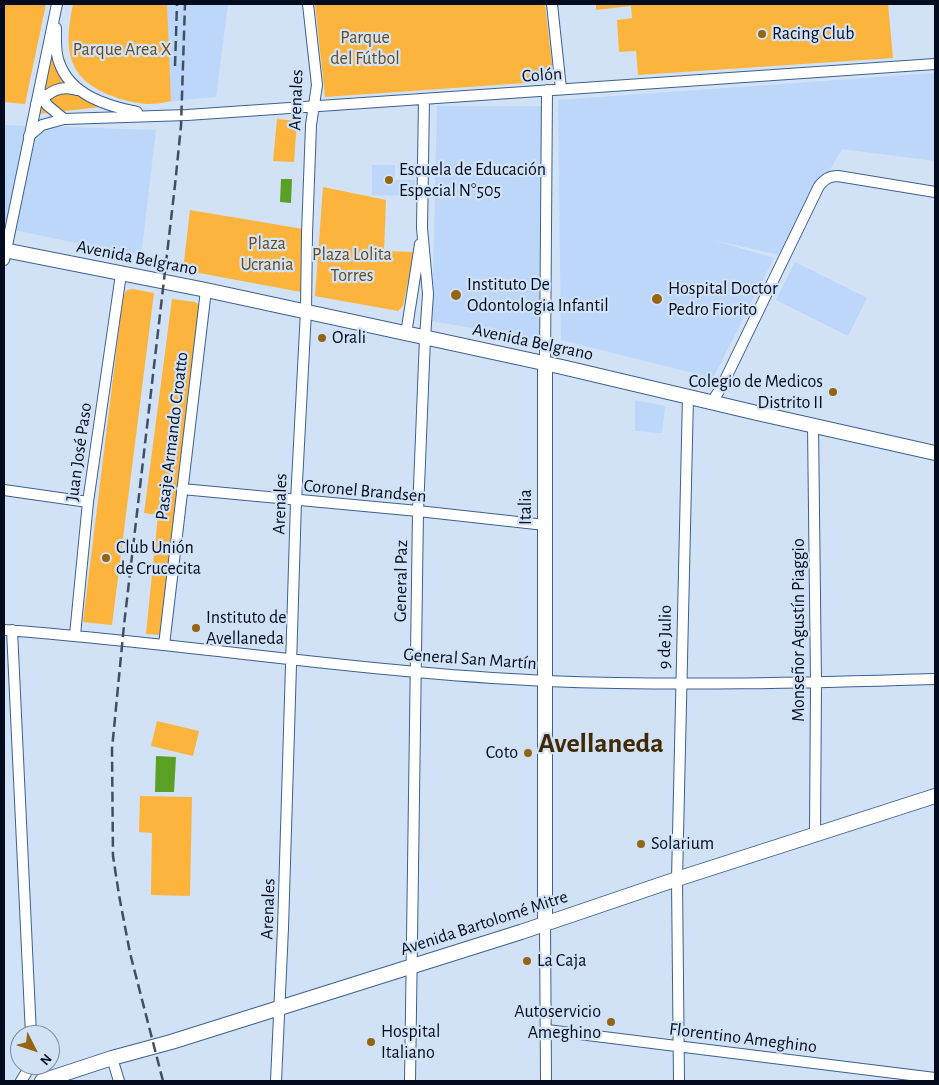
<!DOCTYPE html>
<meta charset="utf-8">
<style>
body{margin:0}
#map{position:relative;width:939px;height:1085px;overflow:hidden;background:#d1e1f6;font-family:"Alegreya Sans",sans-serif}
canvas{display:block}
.frame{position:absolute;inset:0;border:5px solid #020c1e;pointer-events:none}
.north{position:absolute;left:10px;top:1025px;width:50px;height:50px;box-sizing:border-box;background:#d1e1f6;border:1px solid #7e8ca0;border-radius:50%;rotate:131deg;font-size:14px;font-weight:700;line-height:20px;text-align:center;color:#020c1e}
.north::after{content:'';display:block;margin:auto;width:18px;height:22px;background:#946513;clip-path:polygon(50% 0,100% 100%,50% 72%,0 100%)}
</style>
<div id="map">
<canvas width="939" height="1085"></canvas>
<div class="frame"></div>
<div class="north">N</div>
</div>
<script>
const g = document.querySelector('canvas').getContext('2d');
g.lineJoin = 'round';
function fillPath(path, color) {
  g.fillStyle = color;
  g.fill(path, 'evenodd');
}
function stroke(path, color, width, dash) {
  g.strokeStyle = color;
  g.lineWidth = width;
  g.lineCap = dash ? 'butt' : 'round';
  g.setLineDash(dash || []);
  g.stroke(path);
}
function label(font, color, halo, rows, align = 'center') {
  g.font = font + ' "Alegreya Sans",sans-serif';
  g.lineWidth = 4.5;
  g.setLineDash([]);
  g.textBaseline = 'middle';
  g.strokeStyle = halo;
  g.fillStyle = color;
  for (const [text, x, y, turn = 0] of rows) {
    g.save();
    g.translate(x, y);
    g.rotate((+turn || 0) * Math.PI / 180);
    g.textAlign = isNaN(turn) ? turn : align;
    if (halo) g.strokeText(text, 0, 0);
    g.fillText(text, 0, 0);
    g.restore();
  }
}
fillPath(new Path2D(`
 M167 4H228L216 97 171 101 166 11Z
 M935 73V161L842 149 780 255 712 240 774 258 713 378 561 340 558 100Z
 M437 106H545L540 340 432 321Z
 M4 125 156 130 141 256 4 228Z
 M372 165H395V180H415V196L372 195Z
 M795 262 867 298 848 336 776 300Z
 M635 400 665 406 662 433 635 431Z`), '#bcd7fa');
fillPath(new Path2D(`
 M4 4H46L25 104 4 102Z
 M73 4H167L171 101C163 103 155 104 148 104 126 103 89 91 77 71 64 51 69 25 73 4Z
 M315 4H545L554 81 325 97Z
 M596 4H888L893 58 638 75 636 51 619 52 617 20 632 18 631 6 596 10Z
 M50 53 63 83 100 107 38 114Z
 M277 119 297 121 294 162 273 161Z
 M323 187 386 200 384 251 414 252 403 306 398 311 315 296Z
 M190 210 303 229 301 292 183 270Z
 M133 289 154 293 112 625 83 622 123 297 127 290Z
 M172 299 195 302 200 306 161 635 146 634 158 515 144 513Z
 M157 721 199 731 193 756 151 746Z
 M140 796 192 797 190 896 151 895 152 833 139 832Z`), '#fcb43d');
fillPath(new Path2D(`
 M281 179H292L291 203 280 202Z
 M156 756 176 757 174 792H155Z`), '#5aa024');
const minor = new Path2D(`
 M552 4 561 89
 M56 28C56 39 55 52 59 62 70 95 107 106 137 112
 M41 93 47 105 64 119
 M36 104C49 93 59 84 77 90
 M29 136 42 125 64 119 187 115 935 64
 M4 260 57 4
 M406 334 420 244
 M545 364 547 90
 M712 402 722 386 819 186C825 179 829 176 838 176L935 192
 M813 425 816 683 815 834
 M182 489 418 511 545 525
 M4 490 88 502
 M4 630C185 643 364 673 546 681 675 686 806 683 935 679
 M12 630 31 1035
 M75 635 88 502 121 274
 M164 645 206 290
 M545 923 546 1081
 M547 1030 935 1078
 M112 1058 119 1081
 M21 1081 31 1065
 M276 1081 283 928 296 501 306 311 307 234 311 125 317 85 308 4
 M410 1081 418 511 425 338 428 294 422 228 424 99
 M679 1081 677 879 688 396`);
const major = new Path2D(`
 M4 250 206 290 562 367 757 413 935 453
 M545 364V923
 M42 1081 112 1058 171 1042 521 932 677 879 935 796`);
stroke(minor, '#3d618e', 12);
stroke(major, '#3d618e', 16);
stroke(minor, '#fff', 10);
stroke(major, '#fff', 14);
stroke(new Path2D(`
 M175 66 177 4
 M163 1081 130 953 119 895 113 856 112 749 124 625 175 185 181 126 185 4`), '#424e61', 2.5, [10, 5]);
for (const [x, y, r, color] of [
 [762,34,5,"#946513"],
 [389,180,5,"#946513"],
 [456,295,6,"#946513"],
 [657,299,6,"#946513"],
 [322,338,5,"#946513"],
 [833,392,5,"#946513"],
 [106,558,5,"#946513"],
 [196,628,5,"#946513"],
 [528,753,5,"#946513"],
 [641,844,5,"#946513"],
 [527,961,5,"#946513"],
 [611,1022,5,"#946513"],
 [371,1042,5,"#946513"]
]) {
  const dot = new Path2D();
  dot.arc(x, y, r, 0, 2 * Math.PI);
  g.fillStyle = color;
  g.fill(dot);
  stroke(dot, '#d1e1f6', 2);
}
label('18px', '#020c1e', '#d1e1f6', [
 ["Racing Club",772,34],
 ["Escuela de Educación",399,170],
 ["Especial N°505",399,191],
 ["Instituto De",467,285],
 ["Odontologia Infantil",467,306],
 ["Hospital Doctor",668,289],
 ["Pedro Fiorito",668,310],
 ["Orali",332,338],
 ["Colegio de Medicos",823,382,"right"],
 ["Distrito II",823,403,"right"],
 ["Club Unión",116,548],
 ["de Crucecita",116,569],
 ["Instituto de",206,618],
 ["Avellaneda",206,639],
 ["Coto",518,753,"right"],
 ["Solarium",651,844],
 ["La Caja",537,961],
 ["Autoservicio",601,1012,"right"],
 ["Ameghino",601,1033,"right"],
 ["Hospital",381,1032],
 ["Italiano",381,1053]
], 'left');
label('18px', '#6b4a16', '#d1e1f6', [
 ["Parque",365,38],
 ["del Fútbol",365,59],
 ["Parque Area X",122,50],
 ["Plaza",267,244],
 ["Ucrania",267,265],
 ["Plaza Lolita",352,255],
 ["Torres",352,276]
]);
label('18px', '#020c1e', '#d1e1f6', [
 ["Colón",542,75,-4],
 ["Arenales",296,100,-88],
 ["Avenida Belgrano",137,258,11],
 ["Avenida Belgrano",533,342,12],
 ["Pasaje Armando Croatto",172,436,-83],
 ["Juan José Paso",79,452,-82],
 ["Coronel Brandsen",365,491,5],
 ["Arenales",280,504,-88],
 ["Italia",526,507,-90],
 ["General Paz",401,581,-89],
 ["Monseñor Agustín Piaggio",799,630,-90],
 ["9 de Julio",665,637,-89],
 ["General San Martín",470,659,4],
 ["Arenales",268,909,-88],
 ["Avenida Bartolomé Mitre",484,923,-18],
 ["Florentino Ameghino",743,1038,7]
]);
label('bold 28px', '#402904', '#d1e1f6', [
 ["Avellaneda",601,744]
]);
</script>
